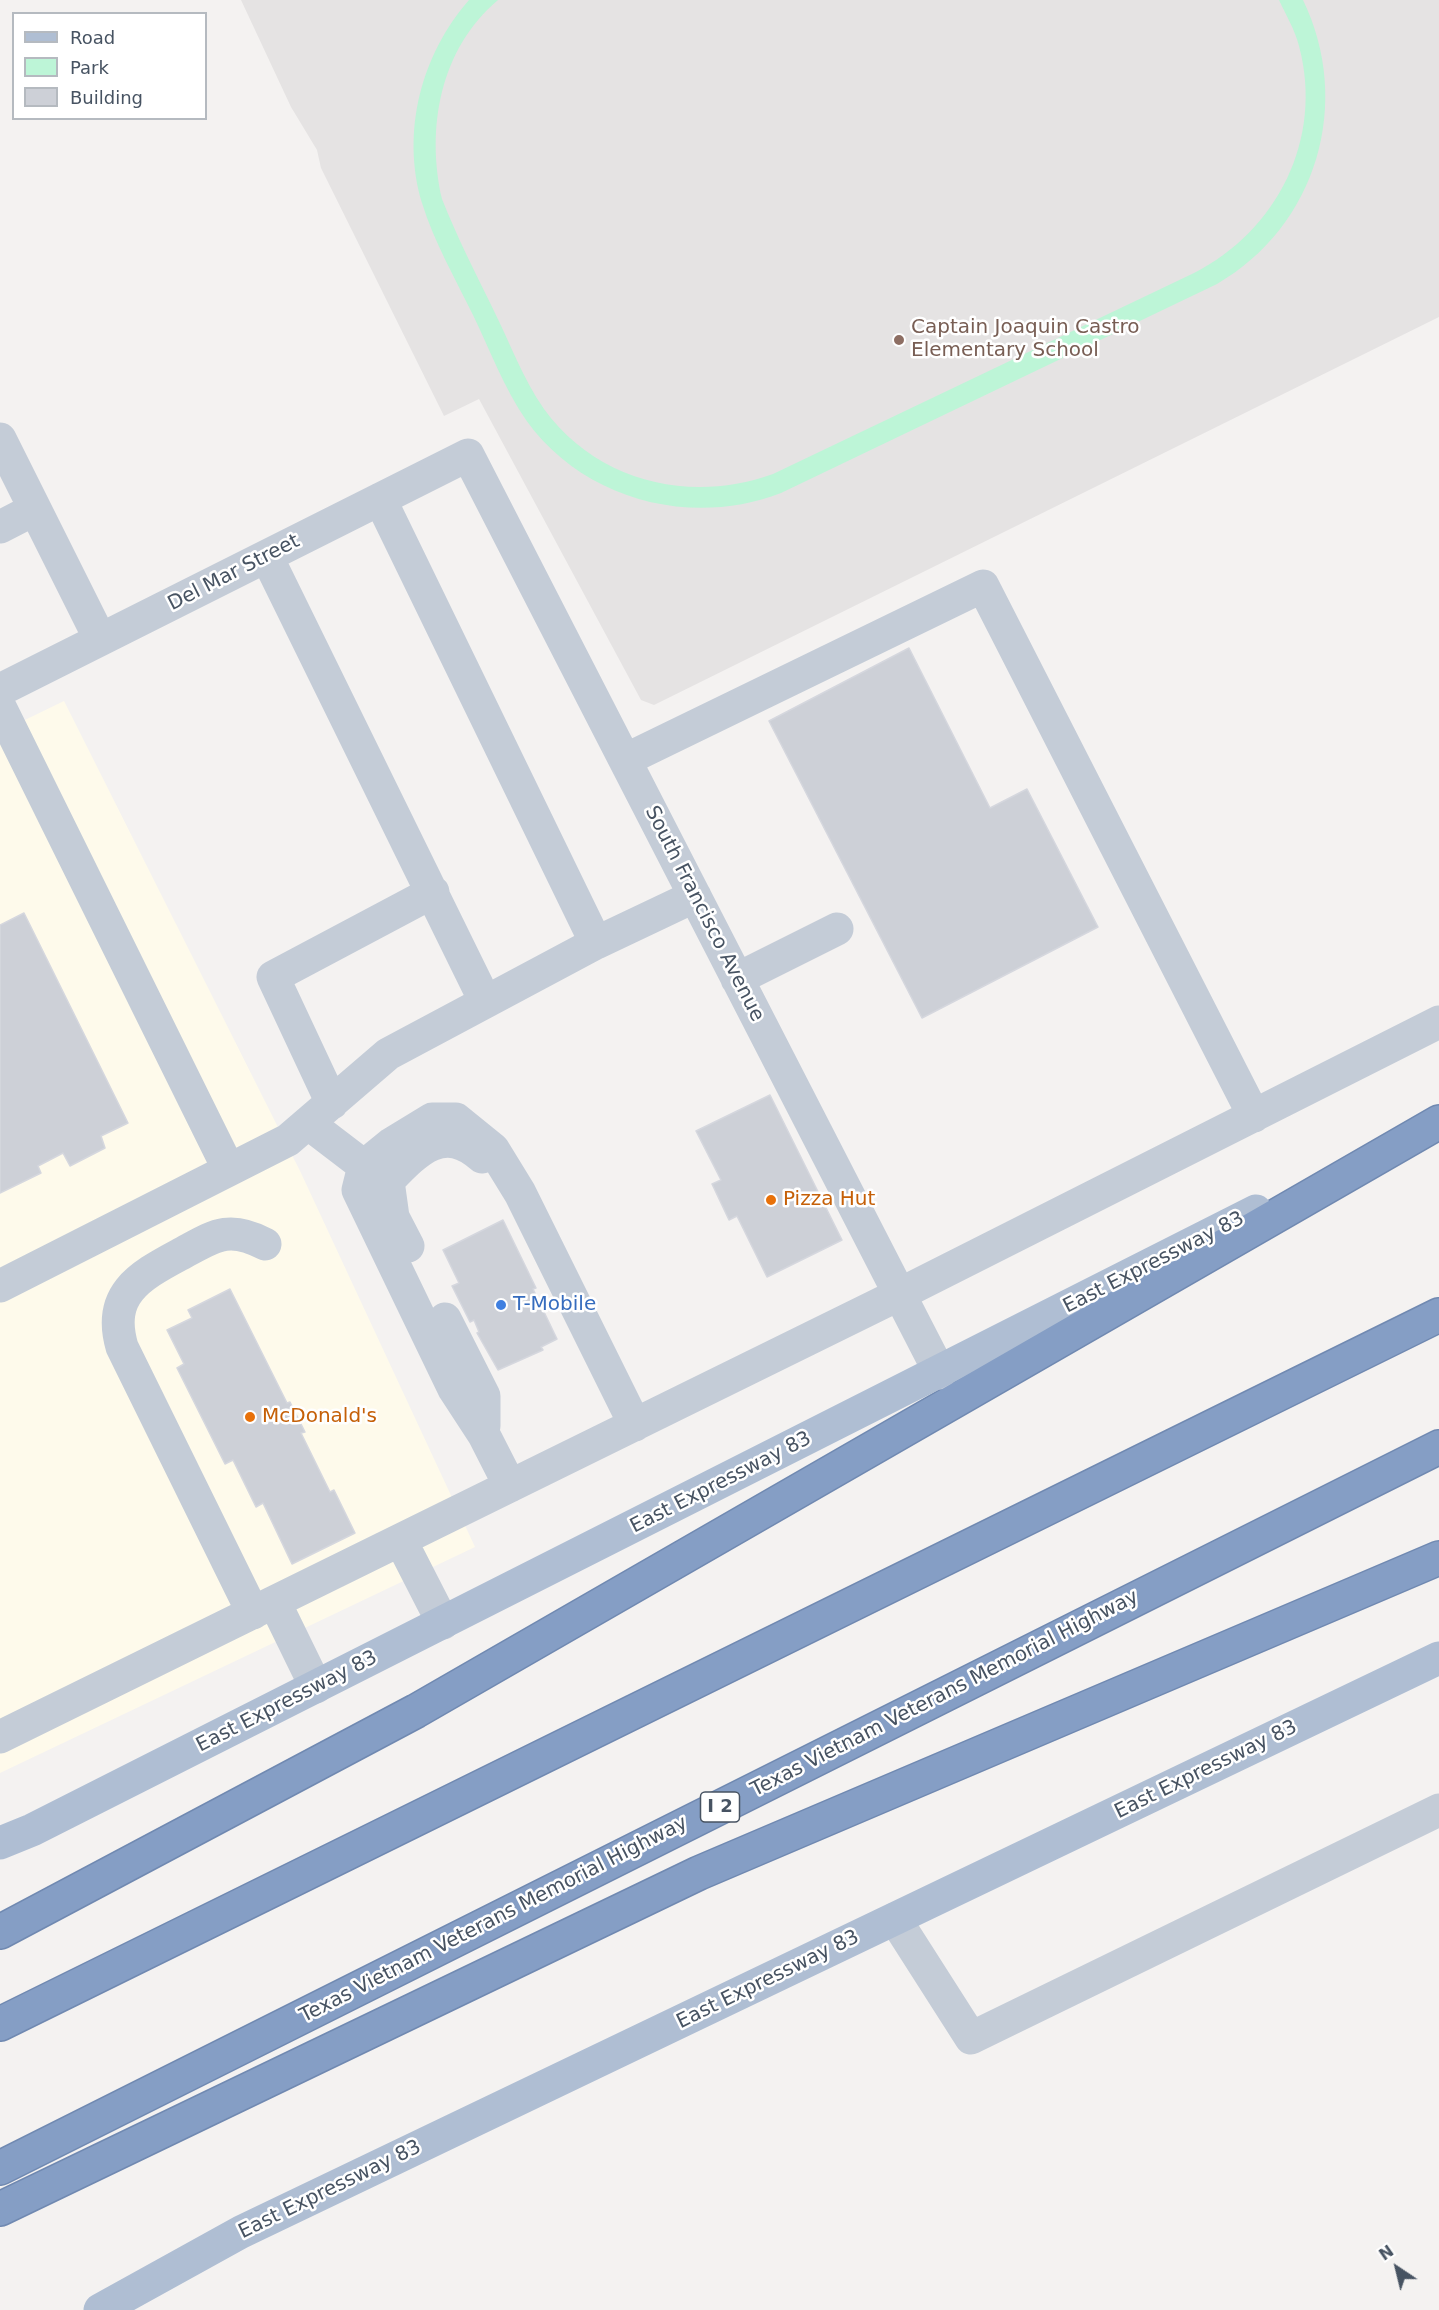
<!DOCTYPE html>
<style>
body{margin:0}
#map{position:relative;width:1439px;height:2310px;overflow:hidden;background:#f4f2f1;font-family:"DejaVu Sans",sans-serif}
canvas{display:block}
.legend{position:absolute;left:12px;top:12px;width:195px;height:108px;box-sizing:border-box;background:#fff;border:2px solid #b5bac0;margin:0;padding:8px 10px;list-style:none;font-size:18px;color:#475362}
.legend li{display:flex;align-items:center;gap:12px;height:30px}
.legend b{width:30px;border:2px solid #b5bac0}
.north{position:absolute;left:1367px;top:2238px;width:60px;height:60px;-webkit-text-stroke:4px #fff;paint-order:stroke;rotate:325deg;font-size:16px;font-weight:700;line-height:24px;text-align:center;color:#475362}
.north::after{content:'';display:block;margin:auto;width:21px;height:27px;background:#475362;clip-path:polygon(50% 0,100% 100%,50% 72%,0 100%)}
</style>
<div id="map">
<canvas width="1439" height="2310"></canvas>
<ul class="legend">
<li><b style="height:8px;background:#afbed3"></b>Road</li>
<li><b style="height:16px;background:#bdf5d7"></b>Park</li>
<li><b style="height:16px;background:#cdd0d7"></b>Building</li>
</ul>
<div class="north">N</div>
</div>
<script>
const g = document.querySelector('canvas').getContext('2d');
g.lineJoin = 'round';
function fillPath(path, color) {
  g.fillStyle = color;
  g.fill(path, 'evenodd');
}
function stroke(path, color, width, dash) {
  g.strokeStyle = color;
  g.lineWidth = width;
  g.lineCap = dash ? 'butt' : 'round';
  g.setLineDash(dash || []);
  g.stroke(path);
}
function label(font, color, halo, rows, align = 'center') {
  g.font = font + ' "DejaVu Sans",sans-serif';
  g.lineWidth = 5;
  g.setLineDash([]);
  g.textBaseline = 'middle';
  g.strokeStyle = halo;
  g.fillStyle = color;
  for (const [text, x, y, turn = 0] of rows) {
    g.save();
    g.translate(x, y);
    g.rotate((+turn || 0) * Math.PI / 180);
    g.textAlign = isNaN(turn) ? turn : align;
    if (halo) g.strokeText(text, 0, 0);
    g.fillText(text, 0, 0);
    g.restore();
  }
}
fillPath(new Path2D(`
 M64 701 301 1173 475 1547 0 1773V732Z`), '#fefaeb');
fillPath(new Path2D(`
 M241 0H1439V317L654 705 641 700 479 399 444 416 321 168 317 150 291 107Z`), '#e5e3e3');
fillPath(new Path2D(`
 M498 0C440 49 426 128 442 199 457 237 476 274 494 311 510 343 523 379 544 409 597 482 690 504 773 474L1194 273C1277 231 1324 139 1299 46 1295 30 1286 15 1279 0H1303C1353 103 1317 226 1217 284L781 493C691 528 583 500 526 420 504 388 490 350 473 315 455 278 434 242 422 203 401 132 421 55 469 0Z`), '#bdf5d7');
const building = new Path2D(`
 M909 648 990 808 1027 789 1098 927 922 1018 769 721Z
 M24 913 128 1123 101 1136 105 1148 70 1166 63 1153 38 1166 41 1173 0 1193V925Z
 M770 1095 842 1240 767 1277 737 1216 729 1220 712 1184 721 1180 696 1131Z
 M503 1220 536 1288 533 1289 557 1339 541 1347 543 1350 498 1370 477 1333 479 1332 474 1320 470 1322 452 1286 459 1283 443 1250Z
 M230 1289 287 1403 290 1402 305 1432 301 1433 330 1492 334 1490 355 1533 292 1564 263 1503 256 1507 233 1460 225 1464 177 1368 184 1364 167 1330 192 1318 188 1310Z`);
fillPath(building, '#cdd0d7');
stroke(building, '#d5d7de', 1.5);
const highway = new Path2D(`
 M0 1932 416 1711 1439 1122
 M0 2024 1439 1315
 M0 2168 1439 1447
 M0 2209 699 1873 1439 1558`);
stroke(highway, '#7089b1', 36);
stroke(new Path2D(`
 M0 439 100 639
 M380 499 596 943
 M0 527 35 509
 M267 557 485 1001
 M0 690 468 455 940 1373
 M0 707 229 1170
 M625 760 983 586 1254 1116
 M737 979 837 929
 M332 1103 273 977 433 892
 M309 1124 364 1166
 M408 1246 393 1217 388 1181C416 1152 443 1122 482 1157
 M0 1286 288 1140 388 1054 596 943 695 896
 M445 1319 484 1396V1426
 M510 1486 484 1435 454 1389 358 1190 364 1166 391 1144 432 1119H456L493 1149 520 1193 635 1425
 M401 1541 443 1623
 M275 1603 316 1687
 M253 1613 122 1347C107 1295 138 1277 179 1255 213 1237 227 1224 265 1244
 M0 1737 900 1294 1439 1022
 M895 1919 971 2038 1439 1810`), '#c4ccd7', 33);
stroke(new Path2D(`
 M0 1843 32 1830 1256 1211
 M100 2310 241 2232 1439 1658`), '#afbed3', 33);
stroke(highway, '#859ec5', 33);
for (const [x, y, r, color] of [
 [899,340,6,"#8d6e63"],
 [771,1200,6,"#e8710a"],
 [501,1305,6,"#3f7fe0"],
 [250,1417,6,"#e8710a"]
]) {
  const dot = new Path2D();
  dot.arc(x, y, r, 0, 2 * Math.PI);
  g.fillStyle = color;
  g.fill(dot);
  stroke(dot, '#fff', 2);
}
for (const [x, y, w] of [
 [720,1807,39]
]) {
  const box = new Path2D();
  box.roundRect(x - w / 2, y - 15, w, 30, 4.5);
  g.fillStyle = '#fff';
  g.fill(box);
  stroke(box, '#475362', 1.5);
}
label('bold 18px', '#475362', null, [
 ["I 2",720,1807]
]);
label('20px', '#785e54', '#fff', [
 ["Captain Joaquin Castro",911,328],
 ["Elementary School",911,351]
], 'left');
label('20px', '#475362', '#fff', [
 ["Del Mar Street",234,573,-27],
 ["South Francisco Avenue",704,914,63],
 ["East Expressway 83",1154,1263,-27],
 ["East Expressway 83",721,1483,-27],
 ["Texas Vietnam Veterans Memorial Highway",945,1694,-27],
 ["East Expressway 83",287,1702,-27],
 ["East Expressway 83",1206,1770,-26],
 ["Texas Vietnam Veterans Memorial Highway",494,1920,-27],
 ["East Expressway 83",768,1980,-26],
 ["East Expressway 83",330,2190,-26]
]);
label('20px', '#c56008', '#fff', [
 ["Pizza Hut",783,1200],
 ["McDonald's",262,1417]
], 'left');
label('20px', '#366cbe', '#fff', [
 ["T-Mobile",513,1305]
], 'left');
</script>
